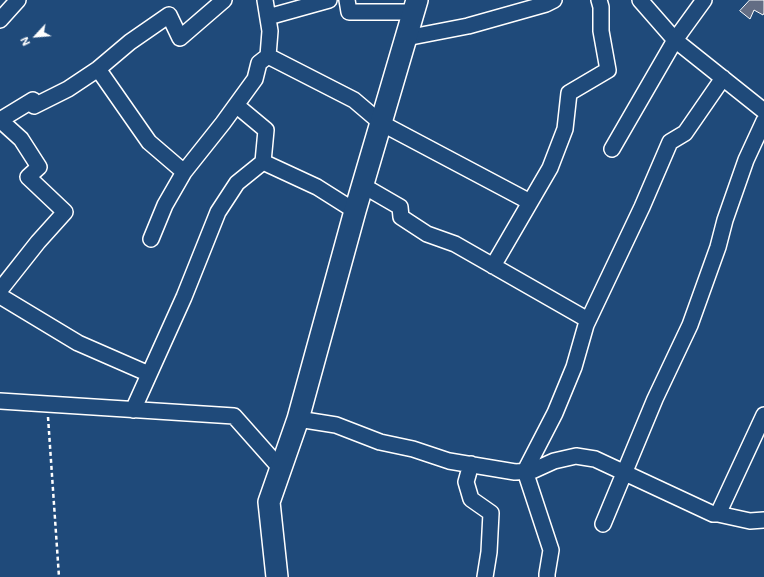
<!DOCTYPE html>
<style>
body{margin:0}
#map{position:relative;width:764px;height:577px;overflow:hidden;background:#1f4a7a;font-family:Mali,sans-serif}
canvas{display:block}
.north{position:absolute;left:16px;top:16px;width:40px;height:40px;-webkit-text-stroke:3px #1f4a7a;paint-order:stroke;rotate:244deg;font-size:11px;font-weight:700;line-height:16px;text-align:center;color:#fff}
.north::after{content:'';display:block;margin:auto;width:14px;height:18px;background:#fff;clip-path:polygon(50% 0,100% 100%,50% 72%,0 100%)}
</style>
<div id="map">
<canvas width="764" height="577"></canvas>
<div class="north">N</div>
</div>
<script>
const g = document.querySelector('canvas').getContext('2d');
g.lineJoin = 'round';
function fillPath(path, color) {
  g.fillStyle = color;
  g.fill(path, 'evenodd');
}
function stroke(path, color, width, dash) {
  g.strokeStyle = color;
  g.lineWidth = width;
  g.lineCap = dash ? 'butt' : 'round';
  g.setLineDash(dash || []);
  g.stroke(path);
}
const building = new Path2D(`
 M750 0H764V13L763 15 754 10 750 19 740 11Z`);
fillPath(building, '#636d84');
stroke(building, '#fff', 1);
const street = new Path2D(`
 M265 0 270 31 268 56 354 100 381 123 530 202
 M347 0 349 12H414
 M640 0 675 40 764 111
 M268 17 329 0
 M0 20 18 0
 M406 38 468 26 546 4 554 0
 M98 69 149 142 184 172
 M236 105 266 130 263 162 317 187 355 211
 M0 120 33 100 34 106 68 89 98 69 130 42 169 15 180 38 224 0
 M0 120 21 139 39 167 28 177 65 212 38 242 0 290
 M612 149 675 40 704 0
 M362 185 400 207 401 217 427 234 455 244 588 320
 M151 239 165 205 184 172 223 123 255 79 259 63 268 56
 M493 266 550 168 565 129 569 93 608 70 601 31V7L599 0
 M0 296 78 343 149 374
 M0 401 234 416 281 469
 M133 410 184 297 218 212 237 183 263 162
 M298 419 336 425 380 442 413 449 449 461 515 472 532 471 554 461 576 456 595 459 713 514H718L764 415
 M471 464 466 482 471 499 491 513 489 552 485 577
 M718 514 750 521 764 520
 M603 524 655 399 690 325 718 247 725 220 746 160 764 121
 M547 577V574L551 550 525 471 555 413 574 367 586 325 642 207 670 142 685 133 723 78`);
const secondary = new Path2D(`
 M277 577 269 502 298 419 355 211 417 0`);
stroke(street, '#fff', 18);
stroke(secondary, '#fff', 24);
stroke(new Path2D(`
 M48 417 59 577`), '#fff', 2.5, [4, 3]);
stroke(street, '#1f4a7a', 15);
stroke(secondary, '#1f4a7a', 21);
</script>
